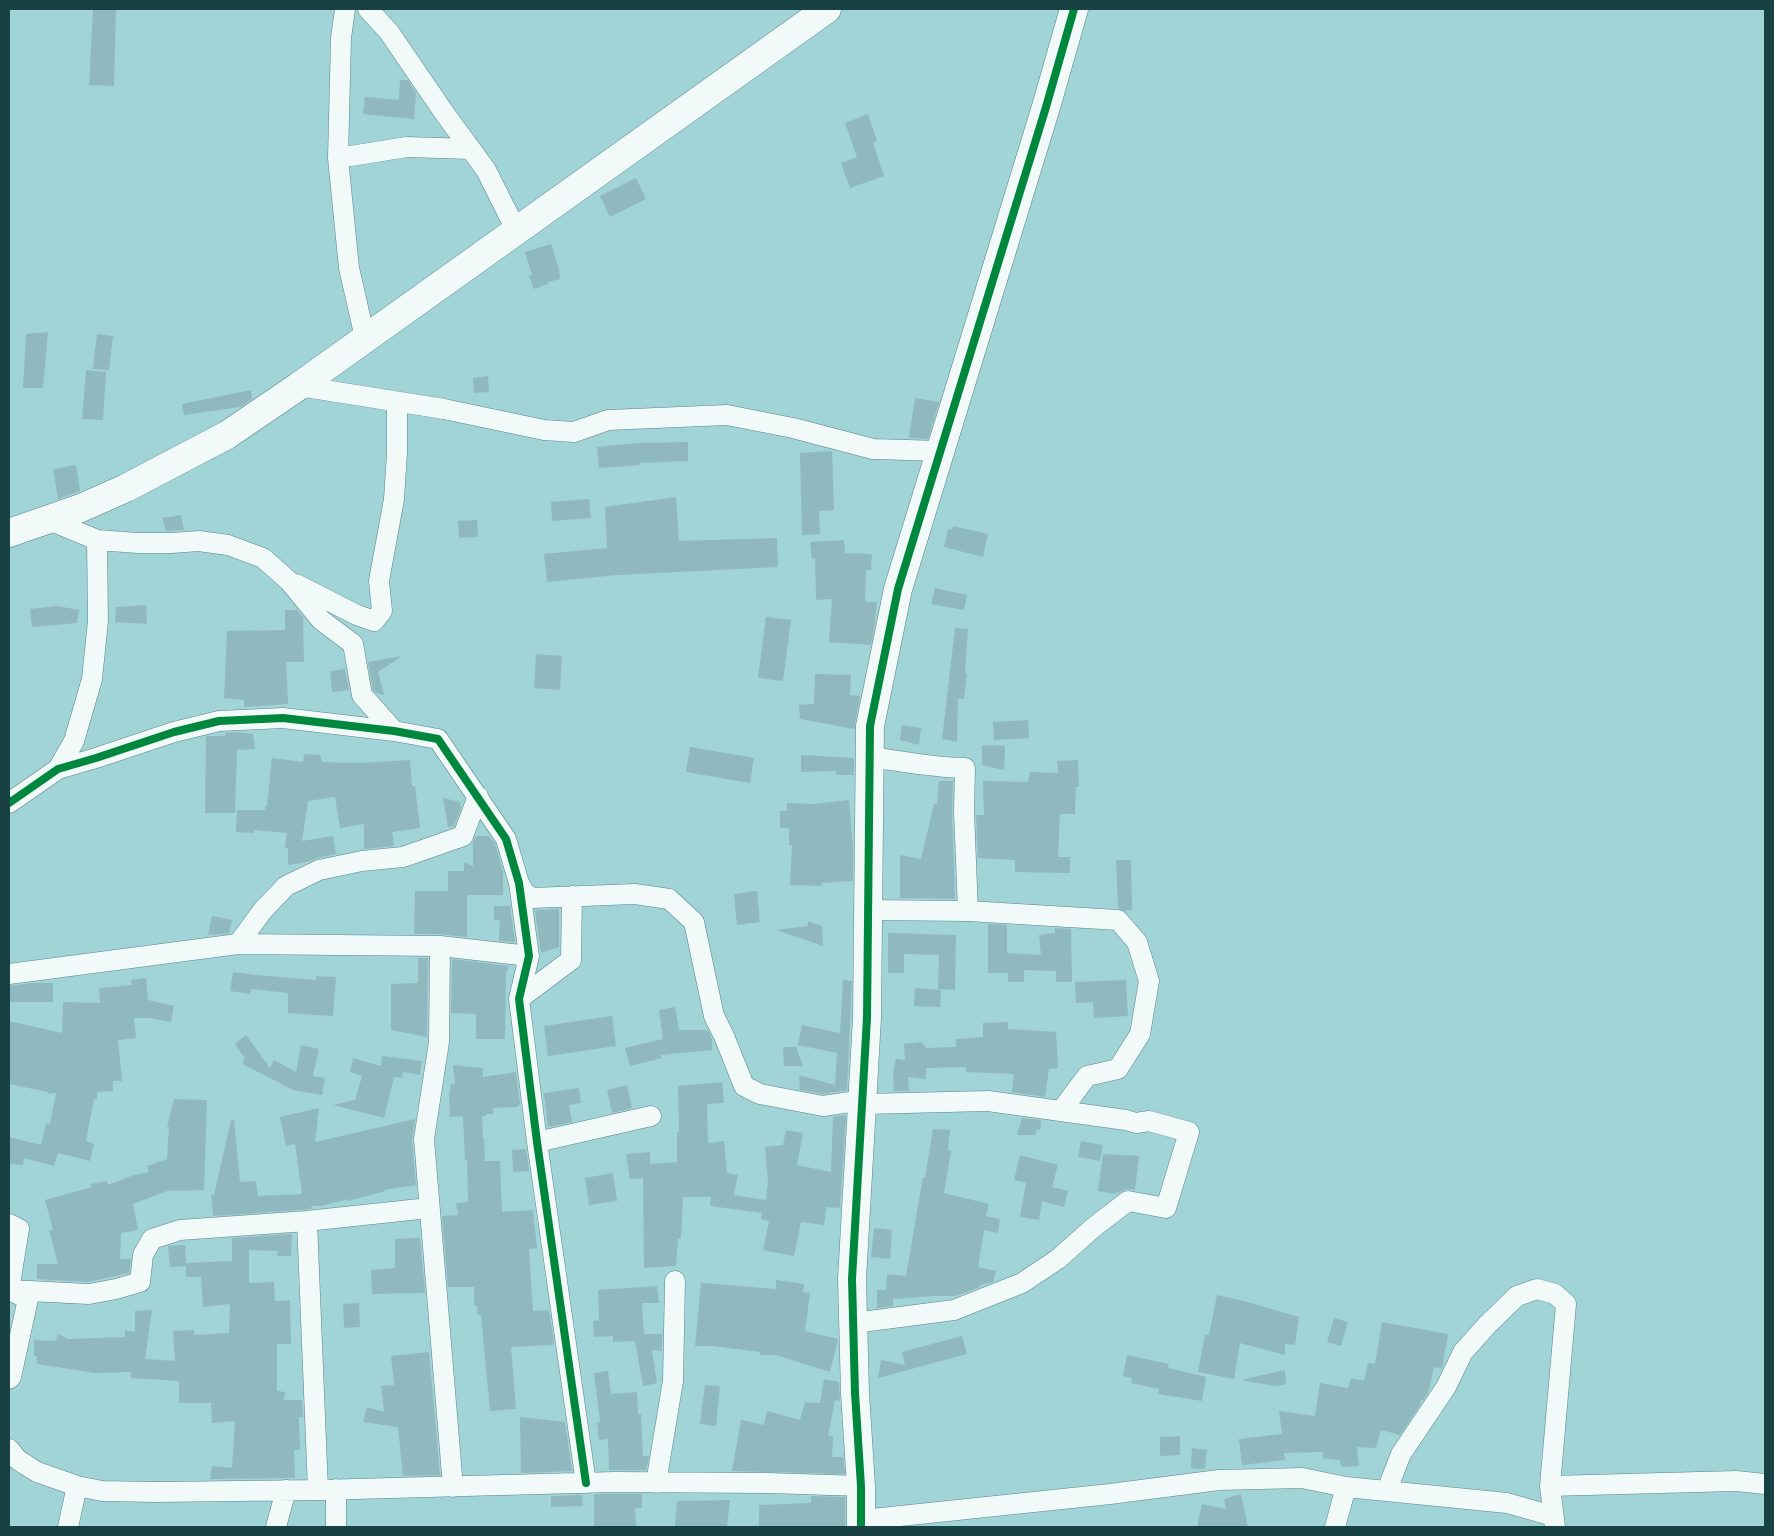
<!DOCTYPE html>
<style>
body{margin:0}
#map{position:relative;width:1774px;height:1536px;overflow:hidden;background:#a0d4d7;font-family:Montserrat,sans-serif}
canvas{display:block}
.frame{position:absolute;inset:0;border:10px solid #184143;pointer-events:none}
</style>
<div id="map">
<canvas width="1774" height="1536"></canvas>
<div class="frame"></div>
</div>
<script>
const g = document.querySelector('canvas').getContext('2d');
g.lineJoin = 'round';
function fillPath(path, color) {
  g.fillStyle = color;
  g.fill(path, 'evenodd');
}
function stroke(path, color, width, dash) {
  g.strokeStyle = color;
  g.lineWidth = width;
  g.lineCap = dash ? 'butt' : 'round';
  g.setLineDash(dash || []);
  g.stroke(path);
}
fillPath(new Path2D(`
 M93 9H116L114 86 89 85Z
 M400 80H408L416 93 414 119 363 114 365 97 399 100Z
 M868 114 877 141 873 143 884 176 850 188 841 163 857 157 845 123Z
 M636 178 646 199 610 217 600 196Z
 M551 244 559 269 560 279 548 282V284L534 289 529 276 532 275 525 252Z
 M48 332 43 388H23L26 334Z
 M97 334 113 336 109 370 93 369Z
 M86 370 106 372 103 420 82 419Z
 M488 376 489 392 474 393 473 378Z
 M251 390 252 399 240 407 184 415 182 404Z
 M915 398 939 402 928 439 909 438Z
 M688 442V461L639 463 640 465 599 468 597 447 637 443Z
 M832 451 834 510 819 511 820 534 802 535 800 453Z
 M76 465 80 491 58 499 53 469Z
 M676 497 679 541 777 538 778 567 617 575 547 582 544 554 607 548 605 507Z
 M589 499 591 518 552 521 551 502Z
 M181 515 184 530 166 531 162 518Z
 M477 520 478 537 459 538 458 521Z
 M953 526 988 534 983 557 944 547 948 529 952 530Z
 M844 540 845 553 872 554 871 570H866L865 602H877L875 622 871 645 829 642 832 599 816 600 815 558 812 559 810 542Z
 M935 588 967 595 964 610 931 604Z
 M146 605 147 624 115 622 116 607Z
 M57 606 79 610 77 623 32 627 30 609Z
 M285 610H297L303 617 304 662H286L288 704 244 707V700L224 698 227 631 285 630Z
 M766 617 791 620 783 681 758 678Z
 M955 628 968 629 965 673H967L964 699H958L957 742 942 739Z
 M536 654 562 656 560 690 534 688Z
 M402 656 378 672 384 695 376 693 373 690 368 662Z
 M345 669 349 690 332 692 330 671Z
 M815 674 851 675 850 695 860 696 854 729 800 719 799 705 814 704Z
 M1028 720 1029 738 994 740 993 722Z
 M902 725 921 728 919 745 900 740Z
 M236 732 253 734 255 749 237 750 235 813H205L206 736H225V733Z
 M982 745 1005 746 1004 770 982 765Z
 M690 747 754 758 750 783 686 772Z
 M304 754 320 755 322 762 362 763 410 760 412 786H415L420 828 392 832 394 846 364 849V824L340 828 335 797 308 801 302 841 333 836 336 854 317 858 307 862 288 865V848H285L287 833 254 830V833L236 832 237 810H265V806H267L272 758 303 762Z
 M801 755 854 758V775H836V771L801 772Z
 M1078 760 1079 787H1076L1075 814H1060L1058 857H1070V873L1015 872V860L978 858 976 815H984L983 781 1028 782 1030 772 1058 773 1057 761Z
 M939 781H953L952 812 955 899 900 898V855L921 859 934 804H937Z
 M443 798 460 802 461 808 454 826 448 827Z
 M849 800 853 848V881L822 883V886L790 885 792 845H789V828H780V811H787V803L813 804Z
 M476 836H489L495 844 503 871V895H467V937L440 934H414L415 891H448V871H464V862L473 866V842Z
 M1116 860H1131L1132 910 1125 911 1118 908Z
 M757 891 760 922 737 925 734 894Z
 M494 906H510L515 942 499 941 500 920H494Z
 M559 909V947L541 953 535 910Z
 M212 916 232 920 229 933 214 935 208 934Z
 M808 921 822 926 823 946 776 930 808 926Z
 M988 924 1007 925V953L1041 955 1039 935 1055 933V928L1071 929 1072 982H1056V971L1024 970V982H1008V973H988Z
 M888 933 956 935 955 990 938 989 939 955 904 954V973H888Z
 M418 958H428L427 1037 391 1030V984L418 983Z
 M452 959 508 966V971H506L505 1039H476V1014L451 1013Z
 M233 972 256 975 316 980V976L336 977 333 1016 288 1013V993L251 989 250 994 230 991Z
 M146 978 148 1000 174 1006 171 1022 150 1018H134L136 1038 118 1040 122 1081H113V1091L97 1092V1099H94L86 1141 94 1144 90 1161 58 1153 54 1166 24 1158 23 1165 9 1164V1137L41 1145 46 1123 50 1124 56 1093 48 1094V1092L9 1084V1021L62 1033 63 1002 100 1003 99 988 132 985 131 980Z
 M843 980 852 981 847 1090 823 1094 800 1090 799 1075 835 1085 837 1053 798 1045 802 1025 840 1033Z
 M1126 980 1128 1016 1094 1018 1093 1002 1076 1003 1075 982Z
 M32 983H53V1002H9V986Z
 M915 988 941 990 940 1007 914 1006Z
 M675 1007 679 1030H708L712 1039V1050L661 1055 662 1058 630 1066 625 1048 663 1039 659 1010Z
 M612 1016 616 1046 548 1056 544 1026Z
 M1008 1022V1029L1056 1032 1058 1068 1049 1069 1045 1097 1012 1092 1014 1074 966 1072V1067L926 1068V1079L908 1077 909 1091H894L893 1073 896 1059 905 1060 904 1044 922 1042 926 1048 956 1047V1039L983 1037V1023Z
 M246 1035 270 1068 274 1060 296 1072 301 1045 319 1049 313 1076 325 1078 322 1095 293 1090 243 1064 245 1054 243 1056 235 1044Z
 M783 1047H796L803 1066H784Z
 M382 1056 422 1061 420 1075 403 1072 402 1078 394 1077 384 1118 333 1105 355 1100 362 1076 350 1072 353 1058 381 1066Z
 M453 1065 483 1068V1077L516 1072 520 1104 517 1107 493 1108V1114H486V1116H482L483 1136 482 1138H484L485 1161H500L502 1212 533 1210 537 1248 529 1249 533 1311 549 1310 554 1342 553 1345 511 1347 516 1409 490 1411 481 1315H478L477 1306H474V1287H448L442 1216 458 1215 456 1203 468 1202 467 1160 465 1161 463 1116 450 1117 449 1096 451 1084H455Z
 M722 1082 724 1103 707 1104 708 1143 724 1141 727 1173 738 1175 734 1195 766 1200 768 1182 765 1147 783 1145 786 1130 803 1133 797 1165 831 1172 833 1117 846 1115 840 1208 826 1207 824 1225 801 1222 794 1256 763 1250 769 1221 761 1219 762 1213 710 1206 711 1197H683L681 1239H678L676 1266 644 1268 643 1178 630 1179 626 1154 650 1152V1164L677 1162V1132H679L678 1086Z
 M627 1085 632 1108 612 1113 607 1090Z
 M579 1088 581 1103 569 1105 572 1122 548 1127 544 1093Z
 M174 1099 207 1100 204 1190 170 1191V1190L133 1204 138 1230 121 1233 120 1259H131L129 1273 88 1282 37 1279V1264H58L49 1230H53L45 1200 92 1187 91 1184 107 1181 108 1185 134 1175 149 1172 147 1166 167 1159 169 1127H167Z
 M319 1108 315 1142 415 1119 412 1140 416 1185 384 1190 385 1191 348 1201V1199L322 1206H311L312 1209 213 1216 211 1195H214L231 1120H234L240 1182 256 1181 258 1196 302 1194 295 1144 286 1146 280 1117Z
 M1022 1118 1041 1120 1040 1130 1037 1129 1035 1135H1017Z
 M933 1129 950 1130 948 1150 951 1151 944 1193 989 1204 986 1216 1000 1219 998 1233 984 1230 978 1267 996 1271 993 1282 980 1285V1287L956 1296H934L893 1299V1306L877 1308V1290H886L887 1274 906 1276 923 1177 925 1178Z
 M1081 1141 1103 1145 1100 1161 1078 1157Z
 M526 1149 529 1171 513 1172 512 1150Z
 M1103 1154 1139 1156 1135 1190 1126 1189 1119 1193 1116 1192V1194L1098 1191Z
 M1020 1155 1058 1165 1052 1187 1068 1191 1064 1207 1042 1201 1039 1220 1020 1217 1026 1183 1014 1180Z
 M613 1173 617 1201 589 1205 585 1178Z
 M874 1228 892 1230 890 1259 871 1257Z
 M292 1234 291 1256H277L278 1251 249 1250V1283L274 1282 275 1301 290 1300 291 1344H277V1391L285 1392 284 1400H302L303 1417H299L300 1450H294L295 1478 210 1479 212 1466 232 1468 235 1421 212 1423 211 1403H179V1381L131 1378V1372L96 1373 37 1364V1356H34V1340L56 1341 58 1334 68 1339 125 1337V1330L135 1332V1311L152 1310 145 1359 175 1361 173 1331 194 1330V1335L229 1333 230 1304 203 1307 201 1277H186V1266L170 1267 168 1246 185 1245 186 1263 232 1261V1238Z
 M414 1238H420L425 1293 372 1294 371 1270 395 1268V1239Z
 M776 1280 804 1284 803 1292 810 1293 805 1331 838 1339 830 1372 776 1355H760V1352L713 1346H695L701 1283 776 1289Z
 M657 1286 659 1303H642L644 1334H662V1351L652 1350 657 1383 643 1386 635 1341 613 1342V1336L594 1337 593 1321 599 1320 598 1290Z
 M1217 1295 1244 1301 1299 1317 1295 1345 1285 1344V1355L1240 1343 1234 1379 1198 1372 1205 1334 1209 1335Z
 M359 1303 360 1327 344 1328 343 1304Z
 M1334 1318 1348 1322 1341 1346 1327 1342Z
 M1382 1322 1448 1334 1442 1369 1434 1367 1428 1393 1423 1400H1421L1420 1405 1400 1435 1381 1430 1376 1448 1357 1447 1359 1466 1341 1467 1340 1460 1323 1458V1452L1284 1453 1285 1460 1242 1465 1239 1439 1282 1434 1279 1411 1315 1416 1320 1383 1348 1388 1351 1378 1364 1381 1368 1363 1375 1364Z
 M962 1336 967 1354 878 1378 881 1360 905 1365 902 1352Z
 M429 1352 440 1475 403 1476 398 1427 363 1422 367 1407 384 1412 381 1386 394 1385 391 1356Z
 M1127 1355 1169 1364 1168 1368 1206 1377 1202 1401 1158 1394 1159 1389 1131 1383 1132 1378 1123 1376Z
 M1285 1370 1286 1384 1275 1386 1241 1380Z
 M608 1371 611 1394 637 1392 638 1414H641L643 1456H649L646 1470H609L608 1439 599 1440 597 1422H600L594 1373Z
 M824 1379 839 1382 840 1401 835 1400 828 1436H833L832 1457H843L845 1474 732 1471 741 1420 764 1425 767 1411 800 1420 805 1402 820 1403Z
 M705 1385 720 1386 716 1426 700 1424Z
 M520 1417 565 1422 572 1471 521 1473Z
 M1180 1436V1455L1160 1456V1437Z
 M1192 1448 1207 1450 1205 1469 1191 1468Z
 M594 1494H642V1508H635L636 1527H594Z
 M1241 1494 1248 1527H1197L1202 1504 1226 1509 1224 1499Z
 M582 1495 583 1506 551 1507V1496Z
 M811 1496 845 1497V1527H759V1505L811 1503Z
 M730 1500 727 1527 675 1526 677 1501Z`), '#90b8bf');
const street = new Path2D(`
 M345 9 341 38 338 158 349 268 365 338
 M368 9 389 32 445 114 486 170 516 230
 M338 158 407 147 470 149
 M299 386 444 409 544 430 574 432 608 420 727 415 793 428 873 449 941 451
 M49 520 97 540 138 543H172L199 541 228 545 263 558 289 581 321 620 353 644 362 695 394 731
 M296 584 357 615 374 621 382 611 379 581 394 499 397 453V402
 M870 757C901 761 933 768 965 768L964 812 968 911
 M58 769 74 741 92 679 98 621 97 540
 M9 803 58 769 96 758 174 732 219 721 283 718 394 731 438 739 506 839 519 883 529 956 519 999 537 1142 586 1483
 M519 883 524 892 532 898 635 894 669 899 694 922 714 1016 724 1036 744 1086 760 1094 823 1106 850 1102 864 1104 988 1101 1126 1120 1136 1123 1149 1121 1189 1132 1166 1208 1128 1201 1094 1227 1058 1259 1022 1283 954 1310 854 1323
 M868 910 968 911 1118 920 1137 942 1149 981 1140 1034 1118 1069 1087 1076 1061 1111
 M238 944 263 910 286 886 319 870 362 861 403 857 463 836 478 796
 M440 946 439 1042 424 1139 453 1487
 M9 974 238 944 440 946 529 956
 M519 999 571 960 572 896
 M537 1142 651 1116
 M307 1221 318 1490
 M9 1224 19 1229 9 1290
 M9 1290 89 1294 116 1289 140 1282 143 1255 152 1239 180 1230 307 1221 429 1208
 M9 1379 11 1377 28 1299 9 1290
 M9 1449 18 1460 37 1472 77 1486 102 1491 157 1492 318 1490 614 1482 768 1483 861 1486
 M656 1483 673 1381 675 1281
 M1550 1486 1736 1481 1765 1484
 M1387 1490 1401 1454 1446 1387 1463 1352 1488 1324 1517 1296 1537 1289 1555 1294 1566 1304 1550 1486 1555 1527
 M862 1520 1110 1494 1219 1480 1302 1478 1346 1487 1507 1503 1553 1516
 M68 1527 77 1486
 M276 1527 286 1490
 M336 1527V1489
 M1335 1527 1346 1487`);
const secondary = new Path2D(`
 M9 533 81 508 126 488 227 435 299 386 827 9
 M861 1527V1486L855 1393 852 1279 867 1018 870 726 898 589 1046 107 1074 9`);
stroke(street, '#5a8385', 21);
stroke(secondary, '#5a8385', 29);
stroke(street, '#f1f9f9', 20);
stroke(secondary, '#f1f9f9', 28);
stroke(new Path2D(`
 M9 803 58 769 96 758 174 732 219 721 283 718 394 731 438 739 506 839 519 883 529 956 519 999 537 1142 586 1483
 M861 1527V1486L855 1393 852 1279 867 1018 870 726 898 589 1046 107 1074 9`), '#00873e', 8);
</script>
